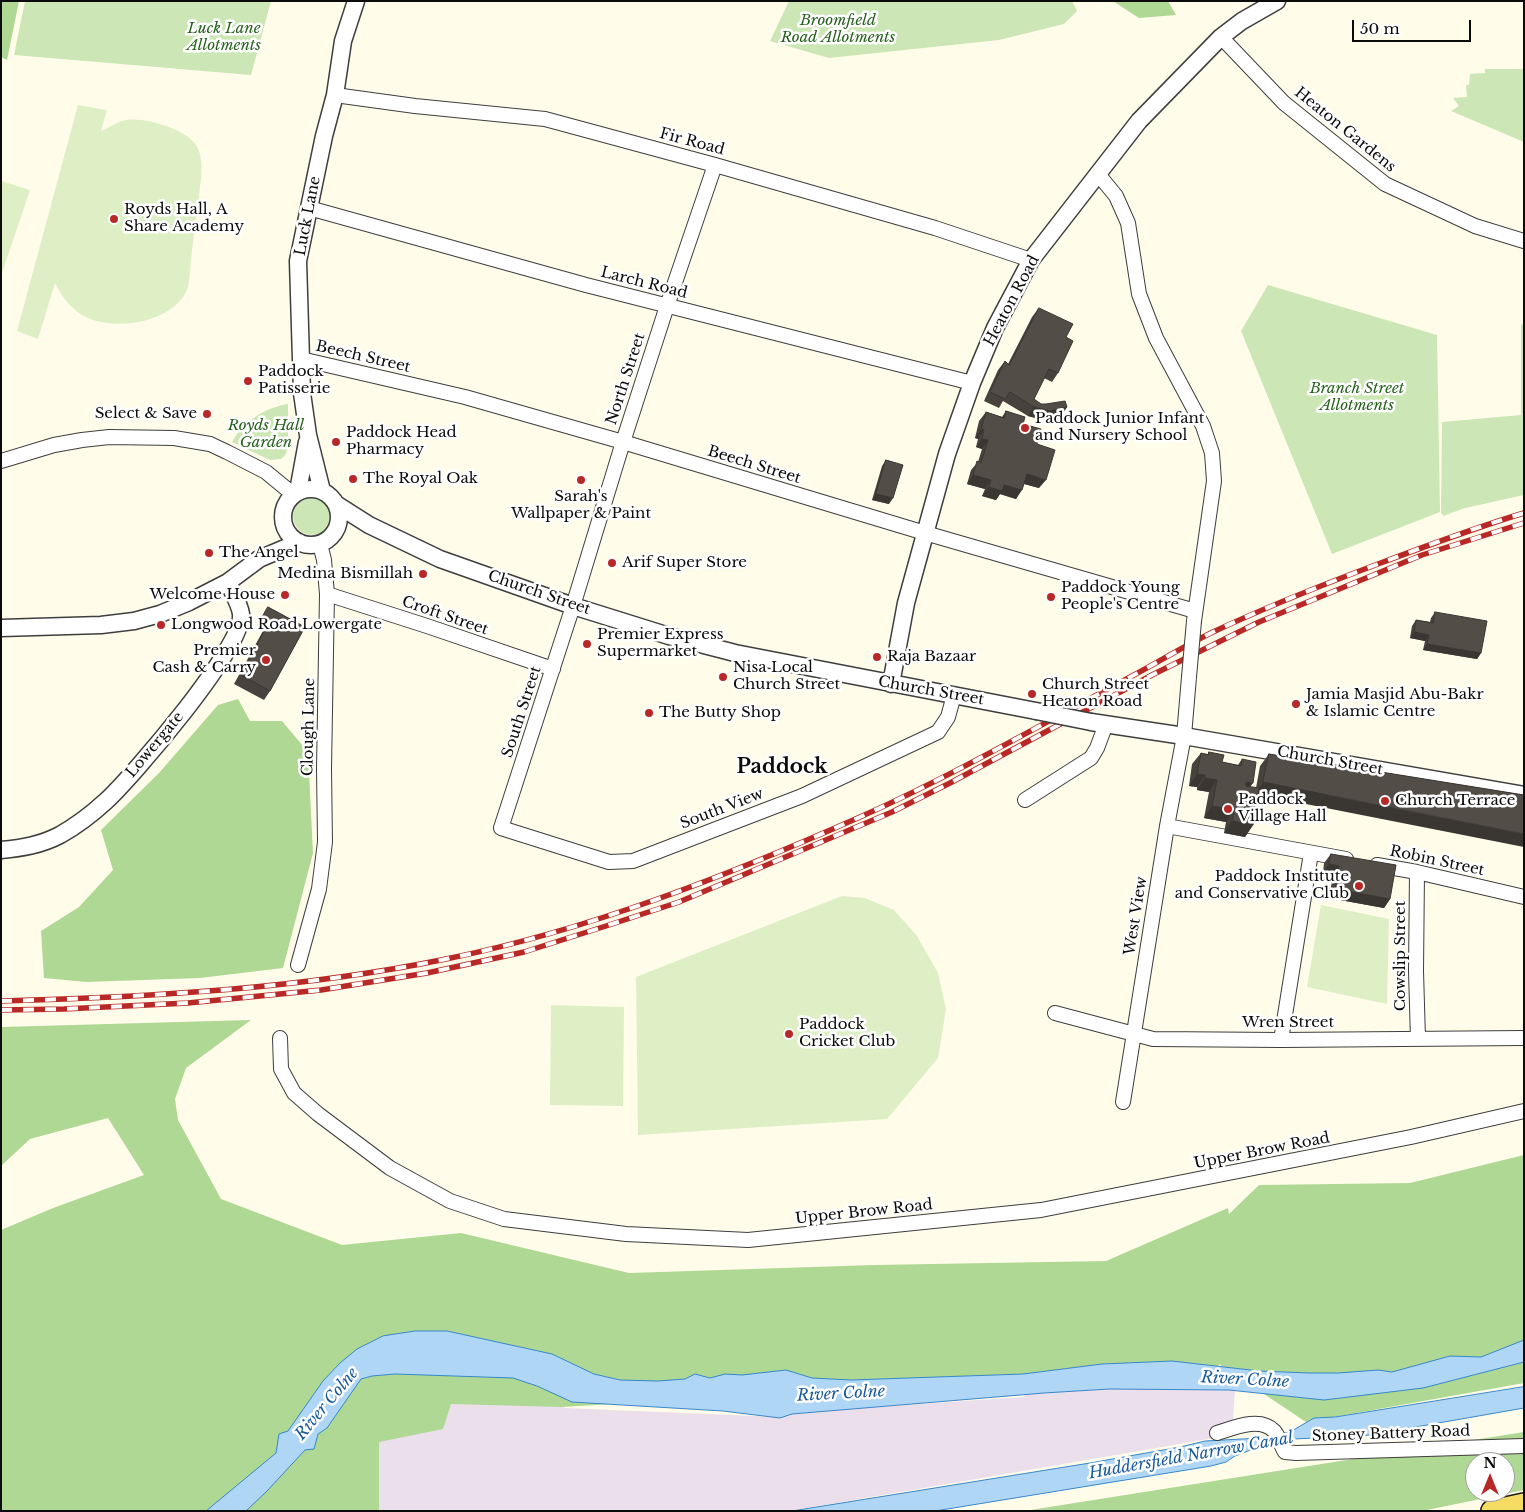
<!DOCTYPE html>
<style>
body{margin:0}
#map{position:relative;width:1525px;height:1512px;overflow:hidden;background:#fffce9;font-family:"Libre Baskerville",serif}
canvas{display:block}
.frame{position:absolute;inset:0;border:2px solid #0b0b0b;pointer-events:none}
.north{position:absolute;left:1465px;top:1452px;width:50px;height:50px;box-sizing:border-box;background:#fff;border:1px solid #9d9d9d;border-radius:50%;rotate:0deg;font-size:14px;font-weight:700;line-height:20px;text-align:center;color:#0b0b0b}
.north::after{content:'';display:block;margin:auto;width:18px;height:22px;background:#b82826;clip-path:polygon(50% 0,100% 100%,50% 72%,0 100%)}
.scale{position:absolute;left:1352px;top:20px;width:119px;height:22px;box-sizing:border-box;border:2px solid #0b0b0b;border-top:0;padding-left:6px;font-size:15px;line-height:18px;white-space:nowrap;color:#0b0b0b;-webkit-text-stroke:4px #fff;paint-order:stroke}
</style>
<div id="map">
<canvas width="1525" height="1512"></canvas>
<div class="frame"></div>
<div class="north">N</div>
<div class="scale">50 m</div>
</div>
<script>
const g = document.querySelector('canvas').getContext('2d');
g.lineJoin = 'round';
function fillPath(path, color) {
  g.fillStyle = color;
  g.fill(path, 'evenodd');
}
function stroke(path, color, width, dash) {
  g.strokeStyle = color;
  g.lineWidth = width;
  g.lineCap = dash ? 'butt' : 'round';
  g.setLineDash(dash || []);
  g.stroke(path);
}
function label(font, color, halo, rows, align = 'center') {
  g.font = font + ' "Libre Baskerville",serif';
  g.lineWidth = 5;
  g.setLineDash([]);
  g.textBaseline = 'middle';
  g.strokeStyle = halo;
  g.fillStyle = color;
  for (const [text, x, y, turn = 0] of rows) {
    g.save();
    g.translate(x, y);
    g.rotate((+turn || 0) * Math.PI / 180);
    g.textAlign = isNaN(turn) ? turn : align;
    if (halo) g.strokeText(text, 0, 0);
    g.fillText(text, 0, 0);
    g.restore();
  }
}
fillPath(new Path2D(`
 M463 1368 566 1408 778 1417 786 1413 1024 1397 1027 1389 1210 1387 1235 1390 1232 1435 790 1511H258Z`), '#eadfea');
fillPath(new Path2D(`
 M25 1H271L251 75 14 55Z
 M789 1H1072L1077 11 1064 24 999 40 829 58 770 41Z
 M1485 69H1524V142L1451 111 1459 106 1453 98 1467 97 1466 85H1469L1470 74 1485 73Z
 M1268 285 1437 335 1440 512 1332 554 1241 331Z
 M1521 324 1524 325V495L1465 508 1443 516 1442 513 1441 514 1442 422 1521 415Z
 M288 404V444L286 454 281 459 270 460 232 442C244 421 264 408 288 404Z
 M293 516a19 19 0 1 1 38 0a19 19 0 1 1-38 0Z`), '#cce7b5');
fillPath(new Path2D(`
 M1 1H19L7 60 1 57Z
 M1113 1H1168L1176 15 1139 18Z
 M238 699 250 721H282L308 752 313 853 283 968 200 978 86 982 44 978 41 931 79 907 113 870 101 830 159 773 218 705Z
 M251 1020 186 1068 175 1099 178 1120 221 1199 342 1245 461 1233 629 1273 874 1265 1106 1261 1228 1208 1229 1214 1259 1185 1410 1183 1524 1155V1383L1306 1422 1219 1364 1218 1370 899 1387 562 1407 451 1404 443 1429 379 1442V1511H1V1230L53 1208 144 1175 108 1118 30 1139 1 1166V1027Z
 M1524 1432V1490L1422 1511H1024ZM1475 1462H1505V1492H1475Z`), '#afd894');
fillPath(new Path2D(`
 M78 105 107 110 101 131C109 128 118 121 126 120 145 117 186 129 196 145 202 154 202 168 201 179 198 206 194 232 191 259 190 268 190 281 187 290 173 322 118 331 88 318 72 311 62 297 55 283L38 339 17 331Z
 M1 181 30 190 1 276Z
 M842 896 865 898 894 910 917 936 938 973 946 1009 938 1058 887 1119 638 1135 636 977Z
 M1321 905 1389 919 1387 1004 1307 987Z
 M551 1005 624 1007 623 1106 550 1105Z`), '#deefc6');
const water = new Path2D(`
 M415 1331H447L552 1354 594 1374 620 1380 658 1381 685 1379 695 1374 710 1378 725 1374 742 1375 786 1370 812 1378 851 1380 1023 1374 1102 1364 1172 1361 1259 1371 1309 1373H1338L1378 1370 1392 1372 1450 1356 1481 1357 1524 1340V1362L1423 1388 1324 1400 1229 1390 1109 1389 1044 1393 792 1414 780 1418 723 1411 572 1402 537 1386 513 1378 395 1374 372 1376 361 1379 327 1428 318 1434 314 1449 305 1450 267 1491 246 1511H206L276 1453 279 1434 288 1431 323 1381 340 1363 357 1349 383 1336Z
 M1524 1387V1408L1370 1435 1294 1439 1261 1446 1235 1456 1226 1462 1211 1466 935 1511H792L1090 1463 1180 1447 1205 1441 1260 1438 1290 1432 1314 1418 1335 1417Z`);
fillPath(water, '#afd7f5');
stroke(water, '#3887ca', 1);
const minor = new Path2D(`
 M1221 37 1284 103 1385 184 1475 226 1524 241
 M335 95 415 106 545 119 715 165 935 228 1031 260
 M715 165 667 306 623 442 573 606 501 828 609 862 633 861 802 796 938 732 948 717 954 695
 M1098 174 1116 196 1128 223 1139 294 1156 338 1203 426 1212 453 1214 481 1194 621
 M309 208 586 285 972 383
 M301 359 465 397 623 442 925 533 1195 611
 M1 461 54 445 82 440 109 437 174 438 210 444 227 452 266 472 294 495
 M327 594 427 626 553 669
 M1025 800 1091 758 1097 748 1106 724
 M1167 826 1346 859
 M1377 865 1417 872 1524 897
 M1417 872 1416 971 1418 1039
 M298 965 319 889 325 842 324 769 327 594 324 560 320 544
 M1055 1013 1153 1039 1281 1040 1524 1038
 M280 1038 281 1069 294 1093 318 1114 390 1168 450 1201 504 1219 626 1234 748 1240 1041 1210 1411 1137 1524 1111
 M1281 1040 1311 853
 M1123 1102 1167 826 1184 736 1189 677
 M1217 1433C1233 1428 1260 1416 1274 1431 1279 1436 1281 1446 1285 1452L1296 1453 1524 1446`);
const tertiary = new Path2D(`
 M283 517a28 28 0 1 1 56 0a28 28 0 1 1-56 0Z
 M298 491 307 442
 M322 491 308 435 302 393 298 261 324 136 335 95 343 41 356 1
 M336 504 369 525 440 559 573 606 669 636 735 653 1036 711
 M1 628 101 625 134 621 160 614 189 602 228 582 259 559 299 542
 M891 684 906 603 947 454 972 383 995 328 1031 260 1139 121 1221 37 1242 21 1277 1
 M1091 722 1184 736 1524 795
 M1 850C22 848 41 845 60 835 76 826 93 813 106 801 132 777 245 646 241 614 240 605 232 591 228 582`);
const primary = new Path2D(`
 M1492 1511 1524 1504`);
stroke(minor, '#3e3e3e', 16);
stroke(tertiary, '#3e3e3e', 19);
stroke(primary, '#1c1c1c', 24);
stroke(minor, '#fff', 14);
stroke(tertiary, '#fff', 16);
stroke(primary, '#f6db62', 21);
const rail = new Path2D(`
 M1 1001C150 997 300 989 446 959 589 930 727 876 860 817 954 775 1044 723 1134 675 1160 661 1186 645 1213 632 1266 607 1322 585 1378 564 1426 546 1474 528 1524 513
 M1 1010 64 1009 188 1003 321 990 427 973 524 952 606 926 679 902 892 812 950 783 1152 675 1259 622 1422 555 1524 523`);
stroke(rail, '#b82826', 5.5);
stroke(rail, '#fff', 4, [11]);
const minorBridge = new Path2D(`
 M1189 677 1194 621`);
const tertiaryBridge = new Path2D(`
 M1036 711 1091 722`);
stroke(minorBridge, '#3e3e3e', 16, []);
stroke(tertiaryBridge, '#3e3e3e', 19, []);
stroke(minorBridge, '#fff', 14);
stroke(tertiaryBridge, '#fff', 16);
fillPath(new Path2D(`
 M1039 308 1066 337 1058 373 1052 382 1044 378 1034 399 1041 404 1067 407 1061 416 1043 420 1028 416 1003 401 999 408 984 401 998 370 1005 361 1008 364 1032 317Z
 M1006 411 1023 424 1037 444 1039 488 1024 484 1016 499 1000 494 996 500 982 496 985 489 967 484 971 470 978 462 982 449 976 447 978 439 975 438 979 421 986 412 1002 417Z
 M886 460 889 504 872 500 882 466Z
 M268 607 305 627 270 691 264 700 234 684 264 629 257 625Z
 M1435 612 1481 653 1477 659 1423 650 1425 641 1410 638 1412 626 1416 620 1430 622 1431 618Z
 M1209 752 1222 762 1238 765 1242 759 1250 787 1256 788 1260 766 1269 754 1524 795 1258 794 1253 825 1245 837 1224 833 1226 822 1204 818 1209 792 1197 790V787L1189 786 1192 764 1201 753 1208 754Z
 M1331 854 1390 899 1384 908 1329 898 1333 875 1323 873 1324 863Z`), '#47423e');
fillPath(new Path2D(`
 M1034 407H1067L1061 416 1043 420 1028 416Z
 M981 429 984 430 978 439 975 438Z
 M982 439 988 440 982 449 976 447Z
 M1027 474 1046 480 1039 488 1021 483Z
 M973 475 991 480 985 489 967 484Z
 M1004 485 1022 490 1016 499 1000 494 996 500 982 496 989 487Z
 M876 494 893 498 889 504 872 500Z
 M1414 632 1429 635 1425 641 1410 638Z
 M1427 644 1481 653 1477 659 1423 650Z
 M1197 774 1205 775 1197 787 1189 786Z
 M1205 778 1217 780 1209 792 1197 790Z
 M1246 782 1253 783 1244 795Z
 M1263 782 1524 834V847L1255 794Z
 M1212 806 1234 810 1226 822 1204 818Z
 M1232 821 1253 825 1245 837 1224 833Z
 M1329 864 1339 866 1333 875 1323 873Z
 M1335 889 1390 899 1384 908 1329 898Z`), '#3a3632');
const building = new Path2D(`
 M1039 308 1073 324 1066 337 1073 341 1058 373 1049 369 1034 399 1041 404H1046L1065 401 1067 407 1050 411 1034 407 1010 392 1005 399 990 392 1005 361 1009 365Z
 M1006 411 1025 417 1023 424 1041 429 1037 444 1055 450 1046 480 1027 474 1022 490 1004 485 1002 491 989 487 991 480 973 475 977 461 981 463 988 440 982 439 984 430 981 429 986 412 1004 418Z
 M886 460 903 465 893 498 876 494Z
 M268 607 305 627 270 691 241 675 270 620 263 616Z
 M1435 612 1487 621 1481 653 1427 644 1429 635 1414 632 1416 620 1433 623Z
 M1209 752 1224 755 1222 762 1241 766 1242 759 1256 762 1253 783 1246 782V786L1259 788 1253 825 1232 821 1234 810 1212 806 1217 780 1205 778V775L1197 774 1201 753 1208 755Z
 M1269 754 1524 795V834L1263 782Z
 M1331 854 1396 865 1390 899 1335 889 1339 866 1329 864Z`);
fillPath(building, '#534d48');
stroke(building, '#3a3632', 1);
for (const [x, y, r, color] of [
 [114,219,5,"#b82826"],
 [248,381,5,"#b82826"],
 [207,414,5,"#b82826"],
 [1025,428,5,"#b82826"],
 [336,442,5,"#b82826"],
 [353,479,5,"#b82826"],
 [581,480,5,"#b82826"],
 [209,553,5,"#b82826"],
 [612,563,5,"#b82826"],
 [423,574,5,"#b82826"],
 [285,595,5,"#b82826"],
 [1051,597,5,"#b82826"],
 [161,625,5,"#b82826"],
 [587,644,5,"#b82826"],
 [877,657,5,"#b82826"],
 [266,660,5,"#b82826"],
 [723,677,5,"#b82826"],
 [1032,694,5,"#b82826"],
 [1296,704,5,"#b82826"],
 [649,713,5,"#b82826"],
 [1385,801,5,"#b82826"],
 [1228,809,5,"#b82826"],
 [1359,886,5,"#b82826"],
 [789,1034,5,"#b82826"]
]) {
  const dot = new Path2D();
  dot.arc(x, y, r, 0, 2 * Math.PI);
  g.fillStyle = color;
  g.fill(dot);
  stroke(dot, '#fff', 2);
}
label('italic 15px', '#27611d', '#fff', [
 ["Broomfield",838,21],
 ["Road Allotments",838,38],
 ["Luck Lane",224,29],
 ["Allotments",224,46],
 ["Branch Street",1357,389],
 ["Allotments",1357,406],
 ["Royds Hall",266,426],
 ["Garden",266,443]
]);
label('15px', '#0b0b0b', '#fff', [
 ["Heaton Gardens",1345,130,39],
 ["Fir Road",692,142,15],
 ["Luck Lane",308,216,-79],
 ["Larch Road",644,283,14],
 ["Heaton Road",1012,301,-62],
 ["Beech Street",363,357,13],
 ["North Street",626,379,-72],
 ["Beech Street",754,465,17],
 ["Church Street",539,593,19],
 ["Croft Street",445,616,19],
 ["Church Street",931,691,10],
 ["South Street",522,712,-72],
 ["Clough Lane",309,727,-89],
 ["Lowergate",155,745,-50],
 ["Church Street",1330,761,10],
 ["South View",722,809,-21],
 ["Robin Street",1437,861,12],
 ["West View",1136,916,-81],
 ["Cowslip Street",1401,956,-90],
 ["Wren Street",1288,1023],
 ["Upper Brow Road",1262,1151,-11],
 ["Upper Brow Road",864,1212,-6],
 ["Stoney Battery Road",1391,1434,-2]
]);
label('15px', '#0b0b0b', '#fff', [
 ["Royds Hall, A",124,210],
 ["Share Academy",124,227],
 ["Paddock",258,372],
 ["Patisserie",258,389],
 ["Select & Save",197,414,"right"],
 ["Paddock Junior Infant",1035,419],
 ["and Nursery School",1035,436],
 ["Paddock Head",346,433],
 ["Pharmacy",346,450],
 ["The Royal Oak",363,479],
 ["Sarah's",581,497,"center"],
 ["Wallpaper & Paint",581,514,"center"],
 ["The Angel",219,553],
 ["Arif Super Store",622,563],
 ["Medina Bismillah",413,574,"right"],
 ["Paddock Young",1061,588],
 ["People's Centre",1061,605],
 ["Welcome House",275,595,"right"],
 ["Longwood Road Lowergate",171,625],
 ["Premier Express",597,635],
 ["Supermarket",597,652],
 ["Premier",256,651,"right"],
 ["Cash & Carry",256,668,"right"],
 ["Raja Bazaar",887,657],
 ["Nisa Local",733,668],
 ["Church Street",733,685],
 ["Church Street",1042,685],
 ["Heaton Road",1042,702],
 ["Jamia Masjid Abu-Bakr",1306,695],
 ["& Islamic Centre",1306,712],
 ["The Butty Shop",659,713],
 ["Paddock",1238,800],
 ["Village Hall",1238,817],
 ["Church Terrace",1395,801],
 ["Paddock Institute",1349,877,"right"],
 ["and Conservative Club",1349,894,"right"],
 ["Paddock",799,1025],
 ["Cricket Club",799,1042]
], 'left');
label('italic 16px', '#17599a', '#fff', [
 ["River Colne",1245,1380,3],
 ["River Colne",841,1394,-3],
 ["River Colne",327,1404,-50],
 ["Huddersfield Narrow Canal",1191,1456,-10]
]);
label('bold 20px', '#0b0b0b', '#fff', [
 ["Paddock",782,767]
]);
</script>
